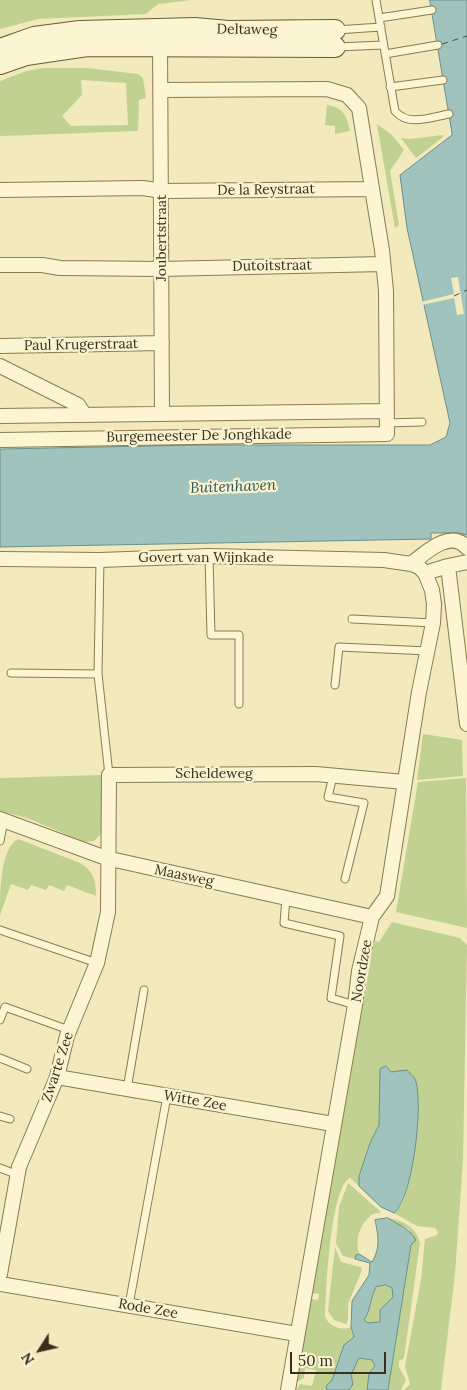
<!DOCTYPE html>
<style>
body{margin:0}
#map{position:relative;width:467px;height:1390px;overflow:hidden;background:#f2e9bd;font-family:Lora,serif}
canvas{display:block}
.north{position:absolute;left:15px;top:1325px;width:50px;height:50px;-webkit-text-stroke:4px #f9f2ce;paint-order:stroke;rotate:235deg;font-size:14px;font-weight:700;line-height:20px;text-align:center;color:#392e1b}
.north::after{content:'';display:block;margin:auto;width:18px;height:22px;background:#392e1b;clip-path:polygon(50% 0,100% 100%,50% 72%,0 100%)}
.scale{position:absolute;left:290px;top:1352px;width:96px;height:22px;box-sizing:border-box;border:2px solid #392e1b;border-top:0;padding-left:6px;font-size:15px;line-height:18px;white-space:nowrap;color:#392e1b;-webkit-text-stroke:4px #f9f2ce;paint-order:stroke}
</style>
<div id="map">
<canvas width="467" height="1390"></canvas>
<div class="north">N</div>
<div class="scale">50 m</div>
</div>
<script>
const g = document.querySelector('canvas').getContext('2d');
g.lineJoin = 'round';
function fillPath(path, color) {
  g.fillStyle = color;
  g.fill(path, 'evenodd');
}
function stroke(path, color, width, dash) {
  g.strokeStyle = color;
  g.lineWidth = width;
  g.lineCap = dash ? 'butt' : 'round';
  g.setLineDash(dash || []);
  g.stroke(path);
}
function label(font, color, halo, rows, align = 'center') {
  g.font = font + ' Lora,serif';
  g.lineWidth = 4.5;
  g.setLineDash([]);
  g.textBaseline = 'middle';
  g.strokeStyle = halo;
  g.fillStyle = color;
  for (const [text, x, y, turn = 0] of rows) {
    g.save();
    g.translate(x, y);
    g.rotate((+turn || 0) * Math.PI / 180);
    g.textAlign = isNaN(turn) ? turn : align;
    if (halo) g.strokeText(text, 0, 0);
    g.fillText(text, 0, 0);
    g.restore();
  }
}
fillPath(new Path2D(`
 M0 0H191L158 4 146 14 38 19 0 29Z
 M43 68H87L138 74 143 78 146 98 139 100 138 131 0 136V81L26 71ZM81 80 126 83 128 125 71 126 62 116 82 95Z
 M327 105C344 108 347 116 350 131L335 134V126L325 125Z
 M377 124 392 135 404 150 390 171 399 225 395 228Z
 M443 135V137L416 158 401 138 410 139Z
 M423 734 462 740 463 776 417 780Z
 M101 775 102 828 100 835 94 841 84 842 27 818 0 811V778Z
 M466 778 467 928 396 912 418 782Z
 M18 839 80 863C94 871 96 881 96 896L67 885 64 891 49 885 46 890 31 885 28 890 11 884 0 915C0 894 0 848 18 839Z
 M392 922 460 938 467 945 463 1160 455 1274 441 1390H404L410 1384 405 1366 421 1280 425 1239 437 1235 438 1232 435 1228 417 1226 394 1213C405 1204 406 1193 408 1180L391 1072 380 1069 379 1125 370 1143 359 1176V1186L350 1178C330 1187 326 1293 325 1317 330 1327 341 1331 351 1327L354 1337 344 1346 332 1380 326 1386 327 1390H296L300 1384 312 1386 316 1370 305 1368 304 1378 297 1382 311 1299 318 1300 319 1294 312 1293 373 947 375 941 379 942Z
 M348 1183 381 1212C379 1213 373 1213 370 1216 359 1226 355 1239 359 1254L355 1259 343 1256 336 1243 339 1207Z
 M388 1218C404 1221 416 1227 420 1243L404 1358 399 1361V1367L406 1380 401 1390H388L411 1244 409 1229 398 1225Z
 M335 1247 341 1262 361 1267 362 1270 348 1304V1321L346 1324 334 1320 328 1311Z
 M386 1285 392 1288 393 1297 380 1310V1322L368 1323 364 1320C371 1311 370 1298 376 1287Z
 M358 1358 373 1360 375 1366 369 1373 367 1390H349L351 1375Z`), '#c1d191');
const water = new Path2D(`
 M430 0H467V535L460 533H431V539L0 547V449L198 445H430L446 437 450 423 407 228 400 175 452 135Z
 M386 1066 391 1072 407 1070C410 1074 415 1077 416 1082 423 1106 413 1198 394 1213L381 1207 359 1186V1176L370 1143 379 1125 380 1069Z
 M388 1218C401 1227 407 1226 416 1240L411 1245 388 1390H367L369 1373 375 1366 372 1360 359 1358 351 1375 353 1384 349 1390H327L326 1386 332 1380 344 1345 354 1337 351 1327 352 1301 369 1275 370 1263 355 1259 356 1255 359 1254 372 1262C381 1247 378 1235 375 1220ZM386 1285 392 1288 393 1297 380 1310V1322L368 1323 364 1320C371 1310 370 1298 376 1287Z`);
fillPath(water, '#a1c3bd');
stroke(water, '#68918c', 1);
fillPath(new Path2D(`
 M458 277 464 314 457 315 454 298 422 305 421 302 454 294 451 278Z`), '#f2e9bd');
stroke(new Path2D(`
 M442 44 467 36
 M454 296 467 290`), '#29575b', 1, [6, 5]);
const lane = new Path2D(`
 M376 0 395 111C408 127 432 117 449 114
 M379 18 432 10
 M336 30 381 27
 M337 47 383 45
 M385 54 438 45
 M390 87 443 80
 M387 423 422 422
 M209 556 211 635H239V704
 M100 560 98 674 109 775
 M352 619 433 623
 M11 673 98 674
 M335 685 339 647 428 651
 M333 776 328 797 364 803 345 879
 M0 841 4 820
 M286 898 284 923 340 936 331 998 355 1005
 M0 930 97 963
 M0 1020 5 1007 69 1030
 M0 1058 27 1069
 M127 1089 144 990
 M0 1116 10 1119
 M0 1168 18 1175
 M129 1305 167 1096`);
const street = new Path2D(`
 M160 39 162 413
 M0 190 143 188 162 191 371 189
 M0 265H42L60 268 161 269 383 264
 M0 346 162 343
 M0 366 78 405 84 414
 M0 416 387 411
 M0 440 387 434 386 291 382 250 359 108 347 95 327 89 161 90
 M0 559 100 560 209 556 384 560 411 564 419 567 425 573 432 590 434 604 433 623 419 692 387 896 372 917 359 971 355 1005 288 1390
 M411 564C425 553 451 528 467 548
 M448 566 467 562
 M425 573 448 566 467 724
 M0 819 106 858 372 917
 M57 1077 333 1124
 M0 1274 19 1167 57 1077 67 1036 97 963 108 912 109 775 316 774 404 782
 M0 1284 297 1334`);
const secondary = new Path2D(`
 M0 49 34 37 80 31 195 28 228 31 335 30
 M0 64 26 55 87 46 335 47`);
stroke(lane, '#8c7955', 9);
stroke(street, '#8c7955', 16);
stroke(secondary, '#6d5a38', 22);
stroke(lane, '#fcf5d1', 7);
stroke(street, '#fcf5d1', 14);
stroke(secondary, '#fcf5d1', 20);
label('14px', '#392e1b', '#f9f2ce', [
 ["Deltaweg",247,30,1],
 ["De la Reystraat",266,190,-1],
 ["Joubertstraat",162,238,-90],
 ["Dutoitstraat",272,266,-1],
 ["Paul Krugerstraat",81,345,-1],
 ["Burgemeester De Jonghkade",199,436,-1],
 ["Govert van Wijnkade",206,558],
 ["Scheldeweg",214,774],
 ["Maasweg",184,876,12],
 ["Noordzee",362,971,-80],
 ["Zwarte Zee",58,1067,-72],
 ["Witte Zee",195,1101,10],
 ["Rode Zee",148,1309,10]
]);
label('italic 15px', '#29575b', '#f9f2ce', [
 ["Buitenhaven",233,487,-2]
]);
</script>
